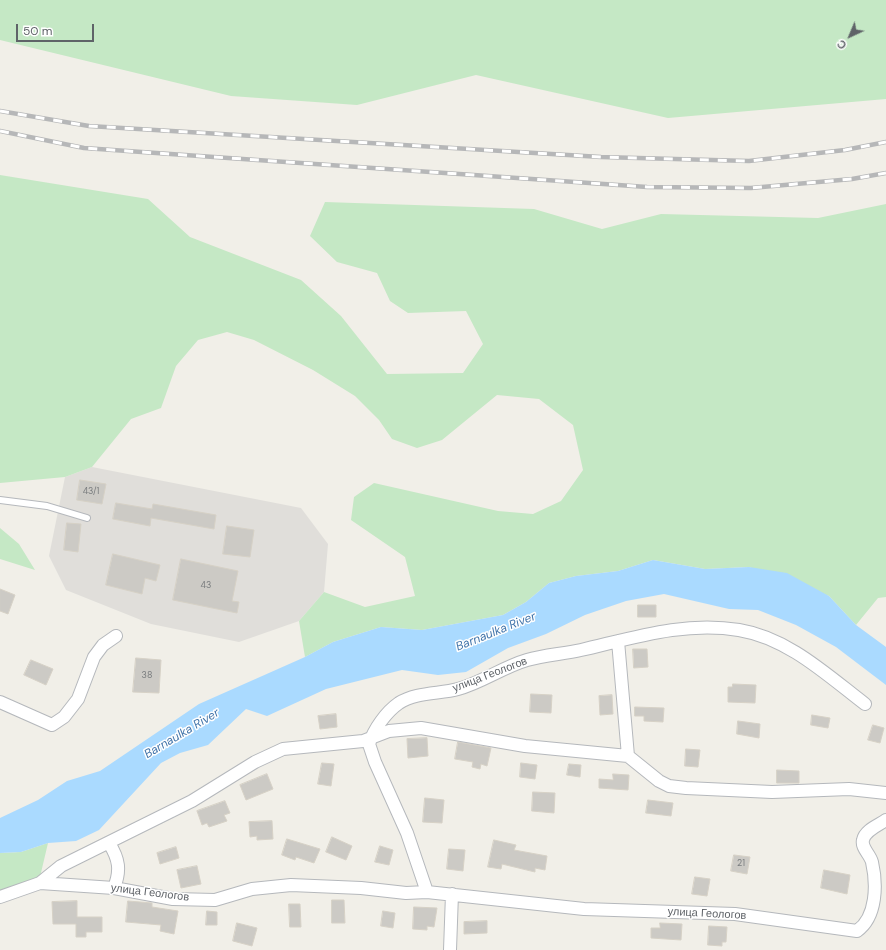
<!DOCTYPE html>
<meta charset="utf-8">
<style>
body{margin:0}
#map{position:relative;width:886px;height:950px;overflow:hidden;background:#f1efe8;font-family:"DM Sans",sans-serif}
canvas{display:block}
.north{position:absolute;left:830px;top:16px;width:40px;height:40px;-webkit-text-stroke:3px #fff;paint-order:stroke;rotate:224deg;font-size:11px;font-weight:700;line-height:16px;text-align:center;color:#5f6368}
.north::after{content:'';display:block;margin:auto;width:14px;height:18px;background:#5f6368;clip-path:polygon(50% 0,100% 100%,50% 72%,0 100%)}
.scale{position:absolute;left:16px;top:24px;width:78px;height:18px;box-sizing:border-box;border:2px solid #5f6368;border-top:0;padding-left:5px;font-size:12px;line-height:14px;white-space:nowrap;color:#5f6368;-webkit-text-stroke:3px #fff;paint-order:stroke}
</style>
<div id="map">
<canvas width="886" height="950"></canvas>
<div class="north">С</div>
<div class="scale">50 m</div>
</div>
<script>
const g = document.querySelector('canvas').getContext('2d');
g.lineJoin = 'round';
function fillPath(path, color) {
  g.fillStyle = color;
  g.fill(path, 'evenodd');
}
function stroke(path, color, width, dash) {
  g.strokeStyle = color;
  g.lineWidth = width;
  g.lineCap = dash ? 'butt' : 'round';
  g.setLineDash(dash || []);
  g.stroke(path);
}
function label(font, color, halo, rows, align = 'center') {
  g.font = font + ' "DM Sans",sans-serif';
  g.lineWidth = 3;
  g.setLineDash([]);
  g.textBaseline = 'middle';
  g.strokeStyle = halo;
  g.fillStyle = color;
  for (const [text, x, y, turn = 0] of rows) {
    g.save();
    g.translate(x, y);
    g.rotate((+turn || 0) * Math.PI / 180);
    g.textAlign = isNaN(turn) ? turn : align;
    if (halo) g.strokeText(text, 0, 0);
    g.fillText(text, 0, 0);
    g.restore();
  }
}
fillPath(new Path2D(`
 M92 467 301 508 328 544 324 592 299 621 239 642 151 624 66 590 49 556 65 477Z`), '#e0deda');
fillPath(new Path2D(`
 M0 0H886V99L668 118 476 75 357 105 231 96 0 40Z
 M0 175 148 199 190 237 301 280 341 316 387 374 463 373 483 344 466 311 408 313 390 301 377 273 337 262 310 236 325 202 534 209 602 229 661 214 818 218 886 204V597L878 598 856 625 829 596 749 567 705 569 653 560 618 571 576 576 549 583 526 602 503 615 422 630 381 627 333 642 305 657 299 621 324 592 365 607 415 596 405 557 351 520 354 497 374 483 498 511 533 514 561 501 583 470 573 425 539 399 497 395 442 440 417 448 392 439 379 420 355 396 313 370 254 340 227 332 198 340 176 366 161 408 131 419 92 467 65 477 0 483Z
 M0 528 19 544 35 570 0 559Z
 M48 843 40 877 0 892V853L21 852Z`), '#c5e8c5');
fillPath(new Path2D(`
 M653 560 705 569 749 567 787 573 829 596 856 625 886 647V685L836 647 796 625 758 610 729 609 664 594 626 601 585 615 546 634 508 648 466 672 438 675 402 670 326 689 267 716 246 709 208 745 180 753 161 763 99 830 76 841 48 843 21 852 0 853V818L38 800 67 781 100 771 199 704 305 657 333 642 381 627 422 630 503 615 526 602 549 583 576 576 618 571Z`), '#aadaff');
const building = new Path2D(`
 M80 480 106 484 102 504 77 500Z
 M116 503 152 509 153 504 216 515 214 529 151 518 150 526 113 519Z
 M67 523 81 524 78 552 64 550Z
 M227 526 254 530 250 557 223 554Z
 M113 554 160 565 156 581 145 578 142 594 106 585Z
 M181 559 238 571 232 601 239 602 237 613 173 600Z
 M0 589 15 595 8 614 0 611Z
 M638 605H656V617H638Z
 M633 649H647L648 667 634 668Z
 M136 658 161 660 159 693 133 692Z
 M31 660 53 669 46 685 24 675Z
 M733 684 756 685 755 703 728 702V687H732Z
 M531 694 552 695 551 713 530 712Z
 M612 695 613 714 600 715 599 696Z
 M635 707 664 708 663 722 644 721V716H635Z
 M336 714 337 727 320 729 318 716Z
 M812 715 830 718 828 728 811 725Z
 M738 721 760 724 759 738 737 734Z
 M873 725 884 728 880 743 868 740Z
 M427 738 428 756 408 758 407 739Z
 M458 742 491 748 487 766 481 764 480 769 472 767 473 762 455 759Z
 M686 749 700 750 698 767 685 766Z
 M322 763 334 764 331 786 318 784Z
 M521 763 537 765 535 779 520 777Z
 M569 764 581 765 580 777 567 775Z
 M777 770 799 771V783H777Z
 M267 774 273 789 246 800 240 785Z
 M613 774 629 775 628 790 599 788V779L613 780Z
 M533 792 555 793 554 813 532 811Z
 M425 798 444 800 442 823 423 822Z
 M648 800 673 803 671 816 646 813Z
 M225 801 230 813 224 815 227 821 209 827 207 823 202 825 197 811Z
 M272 821 273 839 257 840V836L250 837 249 822Z
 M332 837 352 846 346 860 326 852Z
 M287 839 320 849 314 863 296 857 295 860 282 855Z
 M494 840 516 845 514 850 547 856 545 870 535 868V872L502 864 501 869 488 867Z
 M380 846 393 850 389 865 375 862Z
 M176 847 179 858 160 864 157 853Z
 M449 849 465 850 463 871 447 869Z
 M734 855 750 857 747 874 731 871Z
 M197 866 201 884 181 888 177 870Z
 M824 870 850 875 847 894 821 888Z
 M695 877 710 879 707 896 692 894Z
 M332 900H344L345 923H332Z
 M77 901V917H102V932H86V937H76V924H53L52 902Z
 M128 901 152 903V907L178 911 174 934 160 931 161 925 126 922Z
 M289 904H300L301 927H290Z
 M414 907 437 908 434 927 427 926V930L413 929Z
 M207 911 217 912V925H206Z
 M383 911 395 913 393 928 381 926Z
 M487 921V933L464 934V922Z
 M237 923 257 928 252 946 233 941Z
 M660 923 682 924 681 940 651 938V928H660Z
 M709 926 727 927 726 942H722V946L708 945Z`);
fillPath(building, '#cccac5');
stroke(building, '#d6d1c6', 1);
const lane = new Path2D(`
 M0 500 47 506 87 518`);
const street = new Path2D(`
 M618 641 628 756
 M0 702 52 725 64 717 78 699 94 657 103 645 116 636
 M109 843C119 859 121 870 114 888
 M40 883 61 866 192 801 255 762 283 749 363 741 389 731 421 728 525 746 628 756 659 781 669 786 686 788 772 792 849 789 886 793
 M427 892 407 833 375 762 369 744C374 729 386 712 399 703 416 692 440 694 458 689 481 683 503 667 527 660 544 655 563 654 581 650 633 638 684 621 739 630 788 638 827 675 865 704
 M0 897 40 883 114 888 173 899 215 900 252 889 291 885 361 888 406 893 427 892 584 909 735 914 857 931C877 917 877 884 872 862 870 854 861 848 863 840 865 830 879 825 886 820
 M450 950 452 894`);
stroke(lane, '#b5b8bc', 8);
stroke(street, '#b5b8bc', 14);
stroke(lane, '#fff', 6);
stroke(street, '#fff', 12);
const rail = new Path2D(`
 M0 111 89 126 601 157 749 161 845 150 886 142
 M0 131 84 148 647 187 751 188 852 179 886 173`);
stroke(rail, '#b6b7b8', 4.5);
stroke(rail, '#fff', 3, [9]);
label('9px', '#7a7d7f', null, [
 ["43/1",91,492],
 ["43",206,586],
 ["38",147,676],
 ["21",741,864]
]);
label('11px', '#5f6368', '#fff', [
 ["улица Геологов",490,675,-21],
 ["улица Геологов",150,893,7],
 ["улица Геологов",707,914,3]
]);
label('italic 12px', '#4174aa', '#fff', [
 ["Barnaulka River",496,632,-22],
 ["Barnaulka River",182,734,-31]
]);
</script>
